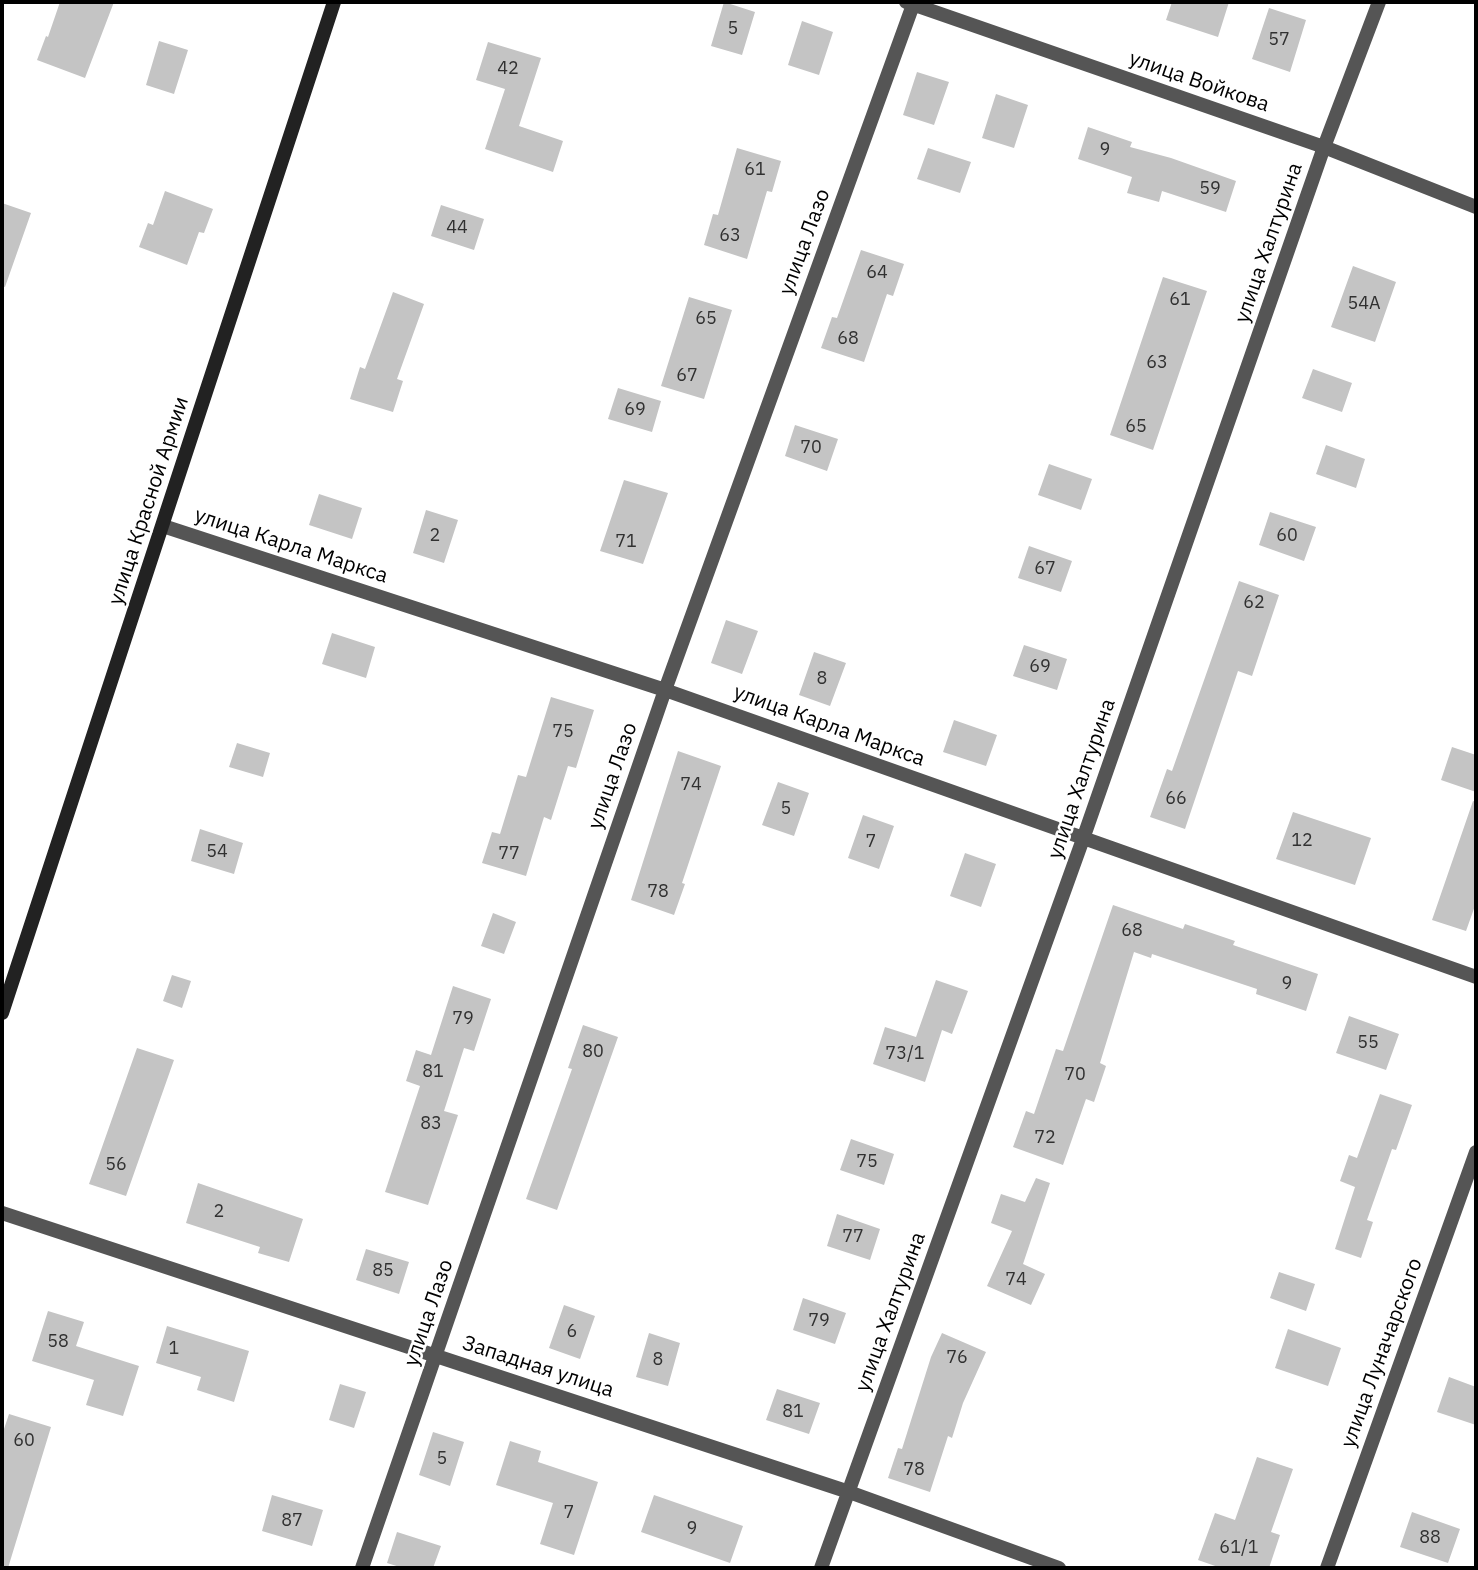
<!DOCTYPE html>
<meta charset="utf-8">
<style>
body{margin:0}
#map{position:relative;width:1478px;height:1570px;overflow:hidden;background:#fff;font-family:"IBM Plex Sans",sans-serif}
canvas{display:block}
.frame{position:absolute;inset:0;border:4px solid #000;pointer-events:none}
</style>
<div id="map">
<canvas width="1478" height="1570"></canvas>
<div class="frame"></div>
</div>
<script>
const g = document.querySelector('canvas').getContext('2d');
g.lineJoin = 'round';
function fillPath(path, color) {
  g.fillStyle = color;
  g.fill(path, 'evenodd');
}
function stroke(path, color, width, dash) {
  g.strokeStyle = color;
  g.lineWidth = width;
  g.lineCap = dash ? 'butt' : 'round';
  g.setLineDash(dash || []);
  g.stroke(path);
}
function label(font, color, halo, rows, align = 'center') {
  g.font = font + ' "IBM Plex Sans",sans-serif';
  g.lineWidth = 5;
  g.setLineDash([]);
  g.textBaseline = 'middle';
  g.strokeStyle = halo;
  g.fillStyle = color;
  for (const [text, x, y, turn = 0] of rows) {
    g.save();
    g.translate(x, y);
    g.rotate((+turn || 0) * Math.PI / 180);
    g.textAlign = isNaN(turn) ? turn : align;
    if (halo) g.strokeText(text, 0, 0);
    g.fillText(text, 0, 0);
    g.restore();
  }
}
fillPath(new Path2D(`
 M60 2H114L85 78 37 60 46 36 48 37Z
 M724 2 755 12 742 55 711 46Z
 M1172 2H1229L1218 37 1166 20Z
 M1269 8 1306 20 1290 72 1252 59Z
 M802 21 833 32 819 75 788 65Z
 M159 41 188 50 174 94 146 85Z
 M488 42 541 58 519 126 563 141 553 172 485 149 505 89 476 80Z
 M917 72 949 82 934 125 903 115Z
 M996 94 1028 105 1014 148 982 138Z
 M1088 127 1132 142 1130 147 1171 158 1236 181 1226 212 1162 191 1159 202 1127 193 1132 177 1078 159Z
 M737 148 781 161 772 192 767 191 747 259 704 245 713 214 718 215Z
 M928 148 971 162 960 193 917 179Z
 M165 191 213 209 204 233 199 232 187 265 139 247 148 223 153 225Z
 M2 203 31 213 5 287 2 286Z
 M441 205 484 219 474 250 431 236Z
 M861 250 904 264 893 296 887 294 864 362 821 348 832 317 837 318Z
 M1353 266 1396 282 1375 342 1331 327Z
 M1163 277 1207 291 1153 450 1110 435Z
 M393 292 424 304 397 379 403 381 393 412 350 399 360 367 365 369Z
 M689 297 732 310 704 399 661 386Z
 M1313 369 1352 383 1342 412 1302 398Z
 M618 388 661 401 652 432 608 419Z
 M795 425 838 439 827 471 785 456Z
 M1326 445 1365 459 1356 488 1316 474Z
 M1049 464 1092 479 1081 510 1038 495Z
 M624 480 668 493 643 564 600 551Z
 M319 494 362 508 352 539 309 525Z
 M426 510 458 520 444 563 413 553Z
 M1270 512 1316 527 1304 561 1259 545Z
 M1029 546 1072 561 1061 592 1018 578Z
 M1239 581 1279 595 1252 676 1238 671 1185 829 1150 817 1167 769 1172 771Z
 M726 620 758 631 742 674 711 663Z
 M332 633 375 647 366 678 322 664Z
 M1024 645 1067 659 1057 690 1013 676Z
 M814 652 846 663 830 706 799 695Z
 M551 697 594 710 576 768 568 766 551 820 544 817 526 876 482 863 492 832 500 834 518 775 526 777Z
 M954 720 997 735 986 766 943 752Z
 M237 743 270 753 263 777 229 767Z
 M1452 747 1476 755V792L1441 780Z
 M678 751 721 766 682 883 685 884 674 915 631 900Z
 M778 782 809 793 794 836 762 825Z
 M1473 801 1476 802V903L1466 931 1432 920Z
 M1293 812 1371 838 1355 885 1276 859Z
 M863 815 894 826 879 869 848 858Z
 M200 829 243 843 234 874 191 861Z
 M965 853 996 864 981 907 950 896Z
 M1113 905 1183 929 1185 924 1235 941 1233 945 1318 974 1306 1011 1256 994 1257 989 1152 954 1151 958 1134 952 1100 1063 1106 1066 1094 1102 1086 1099 1063 1165 1013 1147 1026 1111 1034 1114 1056 1049 1063 1051Z
 M493 913 516 922 504 954 481 946Z
 M172 975 191 981 182 1008 163 1001Z
 M936 980 968 991 952 1034 942 1030 925 1082 873 1064 885 1027 916 1037Z
 M453 986 491 999 474 1051 464 1048 444 1111 458 1115 428 1205 385 1192 420 1086 406 1081 416 1050 431 1055Z
 M1349 1016 1399 1034 1386 1070 1336 1053Z
 M583 1025 618 1037 557 1210 526 1199 572 1069 568 1068Z
 M137 1048 174 1060 126 1196 89 1184Z
 M1380 1094 1412 1105 1396 1150 1392 1149 1367 1220 1373 1222 1361 1258 1335 1249 1355 1187 1340 1181 1349 1155 1357 1158Z
 M851 1139 894 1154 884 1185 840 1170Z
 M1036 1178 1050 1183 1023 1264 1045 1274 1031 1305 987 1286 1012 1231 991 1223 1001 1194 1025 1202Z
 M198 1183 303 1219 289 1262 258 1253 260 1247 186 1223Z
 M837 1214 880 1229 870 1260 827 1246Z
 M366 1249 409 1262 399 1294 356 1280Z
 M1279 1272 1315 1284 1306 1311 1270 1298Z
 M803 1298 846 1313 835 1344 793 1330Z
 M564 1305 595 1316 580 1359 549 1348Z
 M48 1311 84 1322 76 1346 139 1366 123 1416 86 1405 94 1380 32 1361Z
 M167 1326 249 1351 234 1402 197 1390 201 1377 156 1363Z
 M1288 1329 1341 1348 1328 1386 1275 1368Z
 M649 1333 680 1343 668 1386 636 1377Z
 M942 1333 986 1352 963 1403 952 1438 948 1436 930 1492 888 1478 898 1448 902 1449 931 1357Z
 M1449 1377 1476 1387V1425L1437 1412Z
 M340 1384 366 1392 354 1428 329 1420Z
 M777 1389 820 1403 809 1434 766 1420Z
 M9 1414 51 1427 8 1568H2V1435Z
 M433 1432 464 1442 450 1486 419 1475Z
 M510 1441 541 1451 538 1462 598 1482 574 1555 540 1544 553 1503 496 1485Z
 M1257 1457 1293 1469 1271 1532 1280 1535 1269 1568H1221L1198 1560 1215 1513 1235 1520Z
 M272 1495 323 1510 312 1546 262 1531Z
 M654 1495 743 1526 730 1563 641 1532Z
 M1412 1512 1460 1529 1448 1563 1400 1547Z
 M397 1532 441 1546 433 1568H403L387 1563Z`), '#c4c4c4');
stroke(new Path2D(`
 M906 2 1324 147 1476 207
 M163 526 665 690 1476 977
 M2 1213 849 1492 1059 1568
 M362 1568 665 690 914 2
 M821 1568 1083 839 1324 147 1379 2
 M1327 1568 1476 1152`), '#555', 14);
stroke(new Path2D(`
 M2 1013 334 2`), '#222', 14);
label('18px', '#313131', null, [
 ["5",733,29],
 ["57",1279,40],
 ["42",508,69],
 ["9",1105,150],
 ["61",755,170],
 ["59",1210,189],
 ["44",457,228],
 ["63",730,236],
 ["64",877,273],
 ["61",1180,300],
 ["54А",1364,304],
 ["65",706,319],
 ["68",848,339],
 ["63",1157,363],
 ["67",687,376],
 ["69",635,410],
 ["65",1136,427],
 ["70",811,448],
 ["2",435,536],
 ["60",1287,536],
 ["71",626,542],
 ["67",1045,569],
 ["62",1254,603],
 ["69",1040,667],
 ["8",822,679],
 ["75",563,732],
 ["74",691,785],
 ["66",1176,799],
 ["5",786,809],
 ["12",1302,841],
 ["7",871,842],
 ["54",217,852],
 ["77",509,854],
 ["78",658,892],
 ["68",1132,931],
 ["9",1287,984],
 ["79",463,1019],
 ["55",1368,1043],
 ["80",593,1052],
 ["73/1",905,1054],
 ["81",433,1072],
 ["70",1075,1075],
 ["83",431,1124],
 ["72",1045,1138],
 ["75",867,1162],
 ["56",116,1165],
 ["2",219,1212],
 ["77",853,1237],
 ["85",383,1271],
 ["74",1016,1280],
 ["79",819,1321],
 ["6",572,1332],
 ["58",58,1342],
 ["1",174,1349],
 ["76",957,1358],
 ["8",658,1360],
 ["81",793,1412],
 ["60",24,1441],
 ["5",442,1459],
 ["78",914,1470],
 ["7",569,1513],
 ["87",292,1521],
 ["9",692,1529],
 ["88",1430,1538],
 ["61/1",1239,1548]
]);
label('21px', '#000', '#fff', [
 ["улица Войкова",1199,82,19],
 ["улица Лазо",805,242,-70],
 ["улица Халтурина",1269,243,-71],
 ["улица Красной Армии",149,501,-72],
 ["улица Карла Маркса",291,546,18],
 ["улица Карла Маркса",829,726,20],
 ["улица Лазо",613,776,-71],
 ["улица Халтурина",1082,779,-71],
 ["улица Халтурина",891,1312,-70],
 ["улица Лазо",429,1313,-71],
 ["улица Луначарского",1382,1353,-70],
 ["Западная улица",538,1367,18]
]);
</script>
